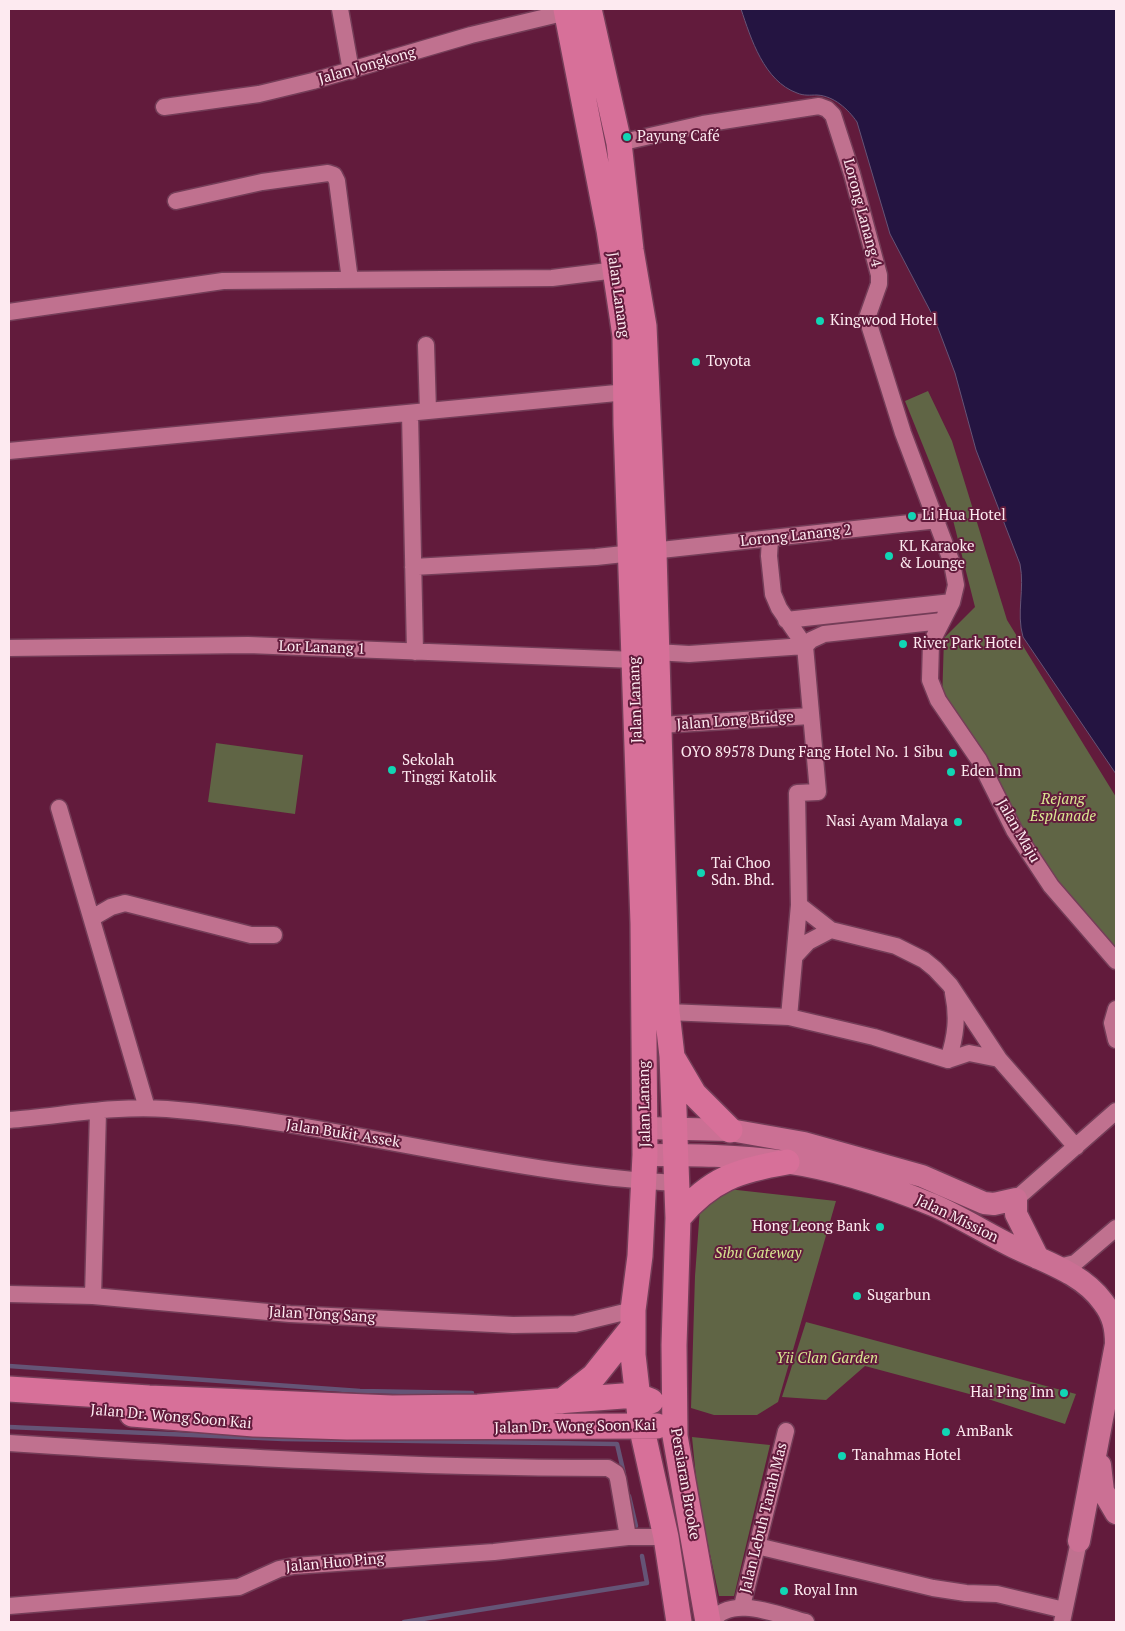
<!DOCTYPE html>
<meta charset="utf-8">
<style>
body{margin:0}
#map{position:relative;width:1125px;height:1631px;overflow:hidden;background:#621b3c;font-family:"PT Serif",serif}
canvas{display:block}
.frame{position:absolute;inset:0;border:10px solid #fdeaf0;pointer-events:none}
</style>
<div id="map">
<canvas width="1125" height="1631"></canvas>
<div class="frame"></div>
</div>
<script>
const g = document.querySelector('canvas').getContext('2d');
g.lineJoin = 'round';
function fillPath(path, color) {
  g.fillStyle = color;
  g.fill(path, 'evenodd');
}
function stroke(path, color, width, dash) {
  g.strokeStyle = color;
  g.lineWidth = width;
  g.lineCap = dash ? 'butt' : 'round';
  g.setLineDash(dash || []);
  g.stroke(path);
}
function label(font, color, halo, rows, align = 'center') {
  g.font = font + ' "PT Serif",serif';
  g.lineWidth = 4;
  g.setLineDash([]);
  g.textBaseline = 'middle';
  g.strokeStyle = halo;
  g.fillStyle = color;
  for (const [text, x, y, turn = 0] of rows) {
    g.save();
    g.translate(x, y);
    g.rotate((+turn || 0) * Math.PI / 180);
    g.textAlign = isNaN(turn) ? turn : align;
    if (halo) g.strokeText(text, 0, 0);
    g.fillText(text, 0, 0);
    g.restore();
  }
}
fillPath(new Path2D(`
 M928 391 952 441 1007 620 1116 797V958L1026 848 942 702 944 638 975 607 953 520 905 401Z
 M216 743 303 755 295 814 208 802Z
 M719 1188 836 1201 778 1402 757 1415H714L691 1408 695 1276 700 1208Z
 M806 1322 1076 1394 1065 1424 988 1399 865 1366 826 1400 782 1397Z
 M692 1437 770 1445 734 1596H719L698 1498Z`), '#606545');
const water = new Path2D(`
 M741 9H1116V774L1023 637C1016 613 1025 589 1020 564L976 450 955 373 935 320 890 234 857 122C848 109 834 96 817 95 810 95 804 96 797 93 764 81 751 39 741 9Z`);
fillPath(water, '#241441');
stroke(water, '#655476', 1);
stroke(new Path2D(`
 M9 1366 360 1391 472 1393
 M9 1427 283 1439 617 1444 624 1474
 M629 1496 636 1526
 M404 1622 647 1583 642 1556`), '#655476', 4.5);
const street = new Path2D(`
 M340 9 351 71
 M164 107 259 94 313 81 471 35 567 12
 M619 143 703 124 819 106 827 109 833 115 852 174 879 275V284L867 318 903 433 952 563 956 585 952 602 931 643 930 680 938 700 979 760 1014 830 1051 886 1116 961
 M176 201 262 182 328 173 334 175 337 181 350 280
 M9 312 223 281 552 278 616 270
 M426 345 428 411
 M410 413 415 652
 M9 451 627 392
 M770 539 769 556 773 594 779 608 805 646 818 792 797 793 799 905 789 1017
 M413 567 596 557 938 520
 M786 620 952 602
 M9 648 248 645 635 660
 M656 652 689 654 805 646 811 640 824 634 942 621
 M660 725 811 716
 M59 808 147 1108
 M799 905 831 930 896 946 924 960 935 969 950 985 999 1059 1076 1147
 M92 918 111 907 125 903 251 935H274
 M795 956 808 942 831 930
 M1116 1009 1112 1023 1116 1040
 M667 1012 789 1017 874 1037 948 1060 969 1053 999 1059
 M948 1060C956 1036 958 1017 953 993
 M9 1120C61 1116 115 1105 167 1109 338 1123 505 1174 676 1183
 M1016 1199 1116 1111
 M1059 1267 1075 1263 1116 1228
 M9 1294 93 1296 290 1314 513 1325 575 1324 633 1310
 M93 1296 98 1112
 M9 1443C209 1456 408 1468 608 1468L616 1473 618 1479 628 1537
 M757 1546 933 1588 966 1593 997 1594 1064 1610
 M9 1606 239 1587 279 1569 294 1566 494 1552 628 1537H666
 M742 1606 786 1431
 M712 1622C730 1593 780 1616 806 1622
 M1062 1622 1079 1541`);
const secondary = new Path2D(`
 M645 1128 730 1130 804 1143 922 1176 984 1203 994 1204 1016 1199V1214L1038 1258
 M645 1155C692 1155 738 1155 785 1162 835 1169 887 1186 933 1205 961 1217 987 1234 1014 1247 1045 1262 1082 1273 1103 1302 1113 1315 1116 1327 1116 1344L1079 1541
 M1100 1465 1103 1491 1116 1513`);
const primary = new Path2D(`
 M566 9 609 230 625 336 626 424 643 923 645 1155 640 1256 633 1310V1355L641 1425 666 1537 679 1622
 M589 9 619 143 631 250 644 326 654 552 667 1012 672 1056 678 1218 674 1345 675 1436 708 1622
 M674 1060 694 1094 730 1130
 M678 1218C710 1179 739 1170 787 1162
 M9 1389 149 1398 392 1408 478 1407 636 1395 651 1401
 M562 1401 594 1376 633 1327
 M132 1414 254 1424 347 1427 657 1426`);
stroke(street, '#743d58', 19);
stroke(secondary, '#743d58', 25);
stroke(primary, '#743d58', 28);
stroke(street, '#c0718f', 16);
stroke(secondary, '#cb7094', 22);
stroke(primary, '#d77099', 25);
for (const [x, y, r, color] of [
 [627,137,5,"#11d5b4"],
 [820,321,5,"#11d5b4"],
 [696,362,5,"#11d5b4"],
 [912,516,5,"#11d5b4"],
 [889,556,5,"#11d5b4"],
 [903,644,5,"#11d5b4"],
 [953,753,5,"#11d5b4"],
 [392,770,5,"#11d5b4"],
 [951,772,5,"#11d5b4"],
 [958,822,5,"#11d5b4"],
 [701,873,5,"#11d5b4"],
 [880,1227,5,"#11d5b4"],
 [857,1296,5,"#11d5b4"],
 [1064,1393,5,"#11d5b4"],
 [946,1432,5,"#11d5b4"],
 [842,1456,5,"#11d5b4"],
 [784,1591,5,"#11d5b4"]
]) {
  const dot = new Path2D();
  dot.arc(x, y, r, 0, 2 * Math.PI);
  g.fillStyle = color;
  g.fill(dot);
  stroke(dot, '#621b3c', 2);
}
label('15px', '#fdeaf0', '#621b3c', [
 ["Jalan Jongkong",367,66,-16],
 ["Lorong Lanang 4",862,213,75],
 ["Jalan Lanang",618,295,82],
 ["Lorong Lanang 2",796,536,-6],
 ["Lor Lanang 1",322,648,2],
 ["Jalan Lanang",636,700,-92],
 ["Jalan Long Bridge",735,721,-4],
 ["Jalan Maju",1018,831,60],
 ["Jalan Lanang",645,1104,-91],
 ["Jalan Bukit Assek",343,1134,9],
 ["Jalan Mission",957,1219,26],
 ["Jalan Tong Sang",322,1315,3],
 ["Jalan Dr. Wong Soon Kai",171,1417,5],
 ["Jalan Dr. Wong Soon Kai",575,1427,-1],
 ["Persiaran Brooke",685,1484,80],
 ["Jalan Lebuh Tanah Mas",764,1518,-76],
 ["Jalan Huo Ping",335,1563,-5]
]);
label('15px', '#fdeaf0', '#621b3c', [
 ["Payung Café",637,137],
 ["Kingwood Hotel",830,321],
 ["Toyota",706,362],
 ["Li Hua Hotel",922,516],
 ["KL Karaoke",899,547],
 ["& Lounge",899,564],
 ["River Park Hotel",913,644],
 ["OYO 89578 Dung Fang Hotel No. 1 Sibu",943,753,"right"],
 ["Sekolah",402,761],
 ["Tinggi Katolik",402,778],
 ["Eden Inn",961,772],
 ["Nasi Ayam Malaya",948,822,"right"],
 ["Tai Choo",711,864],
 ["Sdn. Bhd.",711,881],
 ["Hong Leong Bank",870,1227,"right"],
 ["Sugarbun",867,1296],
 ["Hai Ping Inn",1054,1393,"right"],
 ["AmBank",956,1432],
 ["Tanahmas Hotel",852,1456],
 ["Royal Inn",794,1591]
], 'left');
label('italic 15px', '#d9e791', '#621b3c', [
 ["Rejang",1063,800],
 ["Esplanade",1063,817],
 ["Sibu Gateway",758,1254],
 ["Yii Clan Garden",827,1359]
]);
</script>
